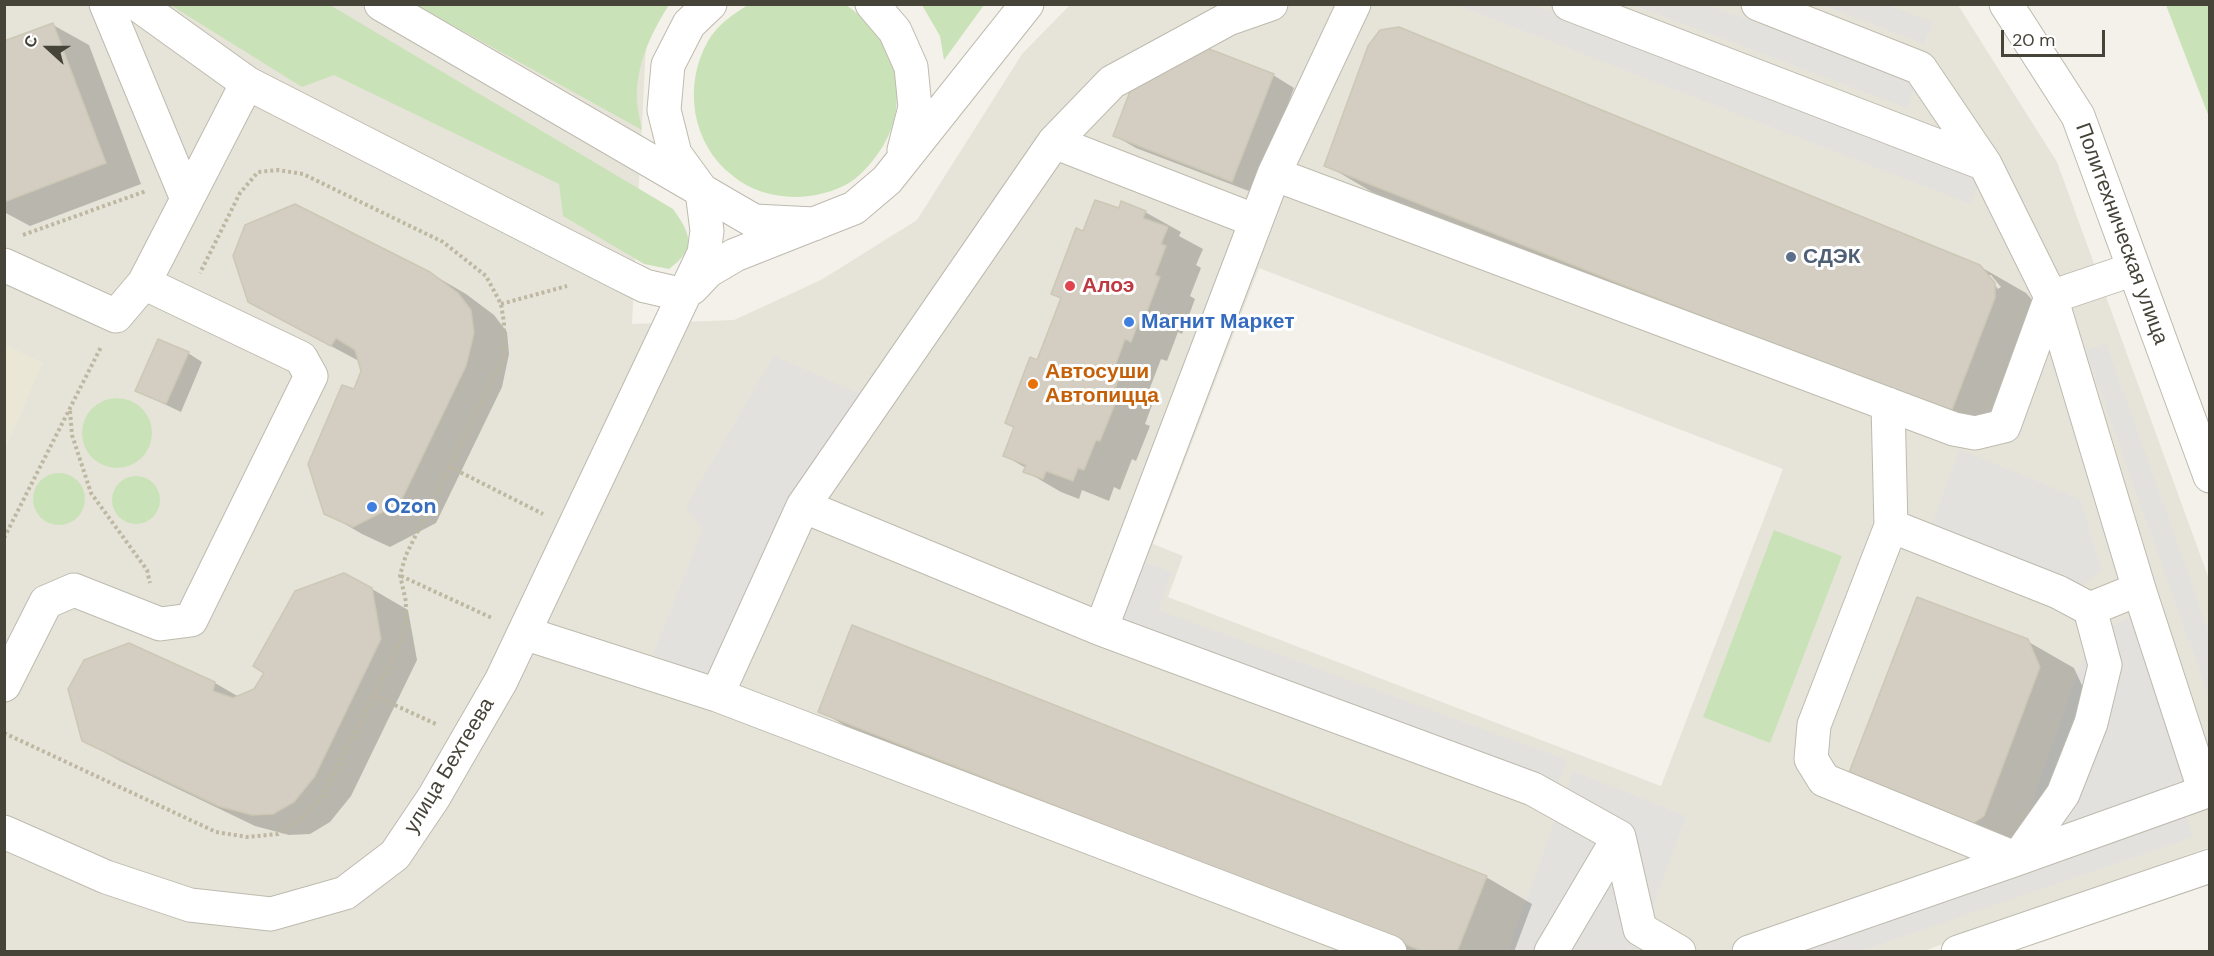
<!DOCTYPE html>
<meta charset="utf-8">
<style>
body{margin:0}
#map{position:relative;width:2214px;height:956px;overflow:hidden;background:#f3f1ea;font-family:"DM Sans",sans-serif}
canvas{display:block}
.frame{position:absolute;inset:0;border:6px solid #464339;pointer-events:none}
.north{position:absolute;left:18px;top:18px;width:60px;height:60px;-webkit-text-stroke:4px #fff;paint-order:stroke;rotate:291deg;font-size:16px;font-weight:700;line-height:24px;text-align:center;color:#464339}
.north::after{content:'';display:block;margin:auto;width:21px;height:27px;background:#464339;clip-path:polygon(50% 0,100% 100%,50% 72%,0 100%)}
.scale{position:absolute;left:2001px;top:30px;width:104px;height:27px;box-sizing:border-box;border:3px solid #464339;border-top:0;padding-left:8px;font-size:18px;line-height:21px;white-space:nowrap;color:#464339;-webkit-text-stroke:4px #fff;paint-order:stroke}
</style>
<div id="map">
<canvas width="2214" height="956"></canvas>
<div class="frame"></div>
<div class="north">С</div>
<div class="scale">20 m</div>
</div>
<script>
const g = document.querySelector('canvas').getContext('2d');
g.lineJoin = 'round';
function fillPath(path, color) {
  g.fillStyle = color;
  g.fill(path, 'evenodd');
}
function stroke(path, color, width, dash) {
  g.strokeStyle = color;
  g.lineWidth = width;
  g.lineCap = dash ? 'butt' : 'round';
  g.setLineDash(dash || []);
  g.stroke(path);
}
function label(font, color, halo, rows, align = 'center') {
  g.font = font + ' "DM Sans",sans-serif';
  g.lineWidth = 6;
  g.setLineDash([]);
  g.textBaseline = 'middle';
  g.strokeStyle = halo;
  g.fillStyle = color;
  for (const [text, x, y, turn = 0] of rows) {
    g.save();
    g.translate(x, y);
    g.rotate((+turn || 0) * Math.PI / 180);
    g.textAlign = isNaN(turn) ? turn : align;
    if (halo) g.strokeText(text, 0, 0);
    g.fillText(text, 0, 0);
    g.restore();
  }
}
fillPath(new Path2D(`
 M5 5H648L632 324 734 320 821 280 917 220 1022 54 1070 5H1958L2057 162 2209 579V847L1924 951 5 952ZM1259 268 1783 469 1661 786 1168 597 1183 556 1153 544Z`), '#e6e4d9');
fillPath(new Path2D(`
 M5 345 43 363 5 450Z`), '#eae7d6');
fillPath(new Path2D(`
 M416 5H669C651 33 635 67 637 102 638 111 640 121 642 130Z
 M748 5C773 5 797 5 821 5 828 5 838 3 844 5 849 6 855 12 859 15 898 45 909 105 883 146 874 160 863 174 849 183 814 203 764 202 733 176 691 144 683 85 708 41 717 25 733 14 748 5Z
 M922 5H984L944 60 940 36Z
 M2166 5H2209V117Z
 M172 6 330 5 673 209C692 235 696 249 669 269L644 264 563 216 559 184 334 75 302 87Z
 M82 433a35 35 0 1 1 70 0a35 35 0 1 1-70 0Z
 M33 499a26 26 0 1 1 52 0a26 26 0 1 1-52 0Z
 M112 500a24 24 0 1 1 48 0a24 24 0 1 1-48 0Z
 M1774 530 1842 556 1770 743 1703 717Z`), '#cae2b8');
fillPath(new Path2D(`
 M1457 5H1535L1981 178 1970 204Z
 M1633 5H1708L1916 83 1907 108Z
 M1823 5H1888L1933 22 1924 44Z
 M2106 343 2209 633V697L2086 351Z
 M774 356 868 397 711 678 653 655 703 529 686 507Z
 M1960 449 2080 499 2102 571 2077 589 1929 532Z
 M1138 560 1172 572 1158 610 1567 760 1559 782 1115 620Z
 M2150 604 2209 770 2016 848 2090 640Z
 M1573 771 1686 816 1636 951H1508Z
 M2185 813 2193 837 1860 951 1783 952Z`), '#e2e1de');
fillPath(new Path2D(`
 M53 25 89 45 141 184 30 226 4 212V43Z
 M1273 75 1294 88 1254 193 1136 148 1115 136Z
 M1326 165 1979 266 2026 293 2041 310 1997 440 1372 192ZM1987 275H1991L2001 287 1998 289Z
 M1119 210 1145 212 1181 232 1179 236 1203 249 1196 265 1201 268 1190 296 1195 299 1182 334 1178 332 1167 361 1161 359 1148 393 1155 397 1145 424 1150 426 1136 461 1132 459 1120 490 1114 487 1109 501 1082 490 1079 499 1061 492 1025 471 1026 468 1005 456 1062 299 1053 293 1084 233Z
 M430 273 466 294 494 315 507 332 509 354 502 387 436 523 390 547 362 534 326 513 355 391 362 372 359 361 286 322Z
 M188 353 202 362 181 412 137 391Z
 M372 589 408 610 417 660 351 796 330 822 310 834 289 835 255 826 120 761 83 740 215 683 239 697 255 690Z
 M2027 641 2074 668 2086 694 2030 843 2015 853 1893 809Z
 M820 711 1486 877 1532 904 1514 952H1407L866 738Z`), '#0003');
const building = new Path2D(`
 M53 23 106 163 4 202V41Z
 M1399 27 1980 265 1995 283V298L1950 415 1324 166 1368 46 1380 30Z
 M1199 45 1274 74 1232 182 1113 136 1134 81Z
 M1095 200 1119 208 1121 201 1146 211 1143 218 1168 227 1161 244 1166 246 1155 275 1160 277 1146 314 1142 313 1131 342 1125 339 1113 372 1120 375 1110 402 1115 404 1100 441 1096 440 1084 470 1078 468 1073 481 1046 471 1043 479 1023 472 1026 465 1003 456 1014 427 1005 423 1030 357 1037 360 1061 298 1051 294 1076 228 1083 231Z
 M295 204 430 272 458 293 471 310 474 333 466 366 400 503 353 527 324 514 308 464 342 385 354 389 361 371 355 350 336 338 331 346 248 302 233 256 245 225Z
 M158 339 189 352 166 404 135 391Z
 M344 573 372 588 381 639 315 776 294 802 273 814 252 815 218 806 82 741 68 689 84 660 129 643 215 682 213 691 233 698 254 689 264 673 253 666 295 591Z
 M1917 597 2028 639 2040 667 1984 816 1968 827 1845 783Z
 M852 625 1487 876 1457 952H1425L818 712Z`);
fillPath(building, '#d3cec1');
stroke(building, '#cdc7b5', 1.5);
const minor = new Path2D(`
 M106 4 187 199
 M137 4 247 83 617 272 645 286 684 295
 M381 4 754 221 814 224
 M872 4 895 31 911 67 915 107 904 150
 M1758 4 1920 68 1985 164
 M2006 4 2078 116 2210 476
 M1054 142 1256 221
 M1274 174 1954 429 1975 433 2004 426 2051 297 1985 164 1569 4
 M4 265 116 316 144 283 247 83
 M2134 269 2051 297 2139 589 2205 792
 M692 288 708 271 735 255 854 208 887 180 1027 4
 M1888 404 1891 526 2058 592 2090 609 2105 665 2091 723 2063 794 2017 859 1824 780 1811 759 1814 725 1891 526
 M803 506 1054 142 1112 82 1228 19 1271 4
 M2090 609 2139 589
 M1101 629 1274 174 1354 4
 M524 633 717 695 1390 952
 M4 685 46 602 74 590 160 624 191 620 311 376 301 358 144 283
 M717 695 803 506 1101 629 1533 789 1619 837
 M4 832 106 877 190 905 271 914 345 893 395 855 434 797 501 681 704 253 707 231 702 191 675 154 664 110 668 65 689 24 710 4
 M1551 952 1619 837 1640 929 1679 952
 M1749 952 2017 859 2210 790
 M1958 952 2210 866`);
stroke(minor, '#bebaae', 35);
stroke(new Path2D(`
 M23 235 146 191
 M501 304 567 286
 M70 411 72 435 91 493 147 570 150 583
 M450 467 543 514
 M4 538 101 347
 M401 576 492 618
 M373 695 438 725
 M4 733 216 832 247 837 278 834 302 818 323 795 405 632 406 602 400 575 406 555 504 357V323L501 304 486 276 443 242 303 174 278 170 258 172 240 193 200 273`), '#beb7a1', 4, [3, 3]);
stroke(minor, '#fff', 33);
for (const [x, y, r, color] of [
 [1791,257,6,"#5c6f8a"],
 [1070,286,6,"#e0444e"],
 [1129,322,6,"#3f7fe0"],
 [1033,384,6,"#e8710a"],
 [372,507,6,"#3f7fe0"]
]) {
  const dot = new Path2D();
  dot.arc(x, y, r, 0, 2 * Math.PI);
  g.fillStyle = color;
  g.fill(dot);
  stroke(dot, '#fff', 2);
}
label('21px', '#464339', '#fff', [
 ["Политехническая улица",2121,234,70],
 ["улица Бехтеева",450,766,-59]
]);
label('bold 21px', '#4e5e75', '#fff', [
 ["СДЭК",1803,257]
], 'left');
label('bold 21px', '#be3a42', '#fff', [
 ["Алоэ",1082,286]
], 'left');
label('bold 21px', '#366cbe', '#fff', [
 ["Магнит Маркет",1141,322],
 ["Ozon",384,507]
], 'left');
label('bold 21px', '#c56008', '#fff', [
 ["Автосуши",1045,372],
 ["Автопицца",1045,396]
], 'left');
</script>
